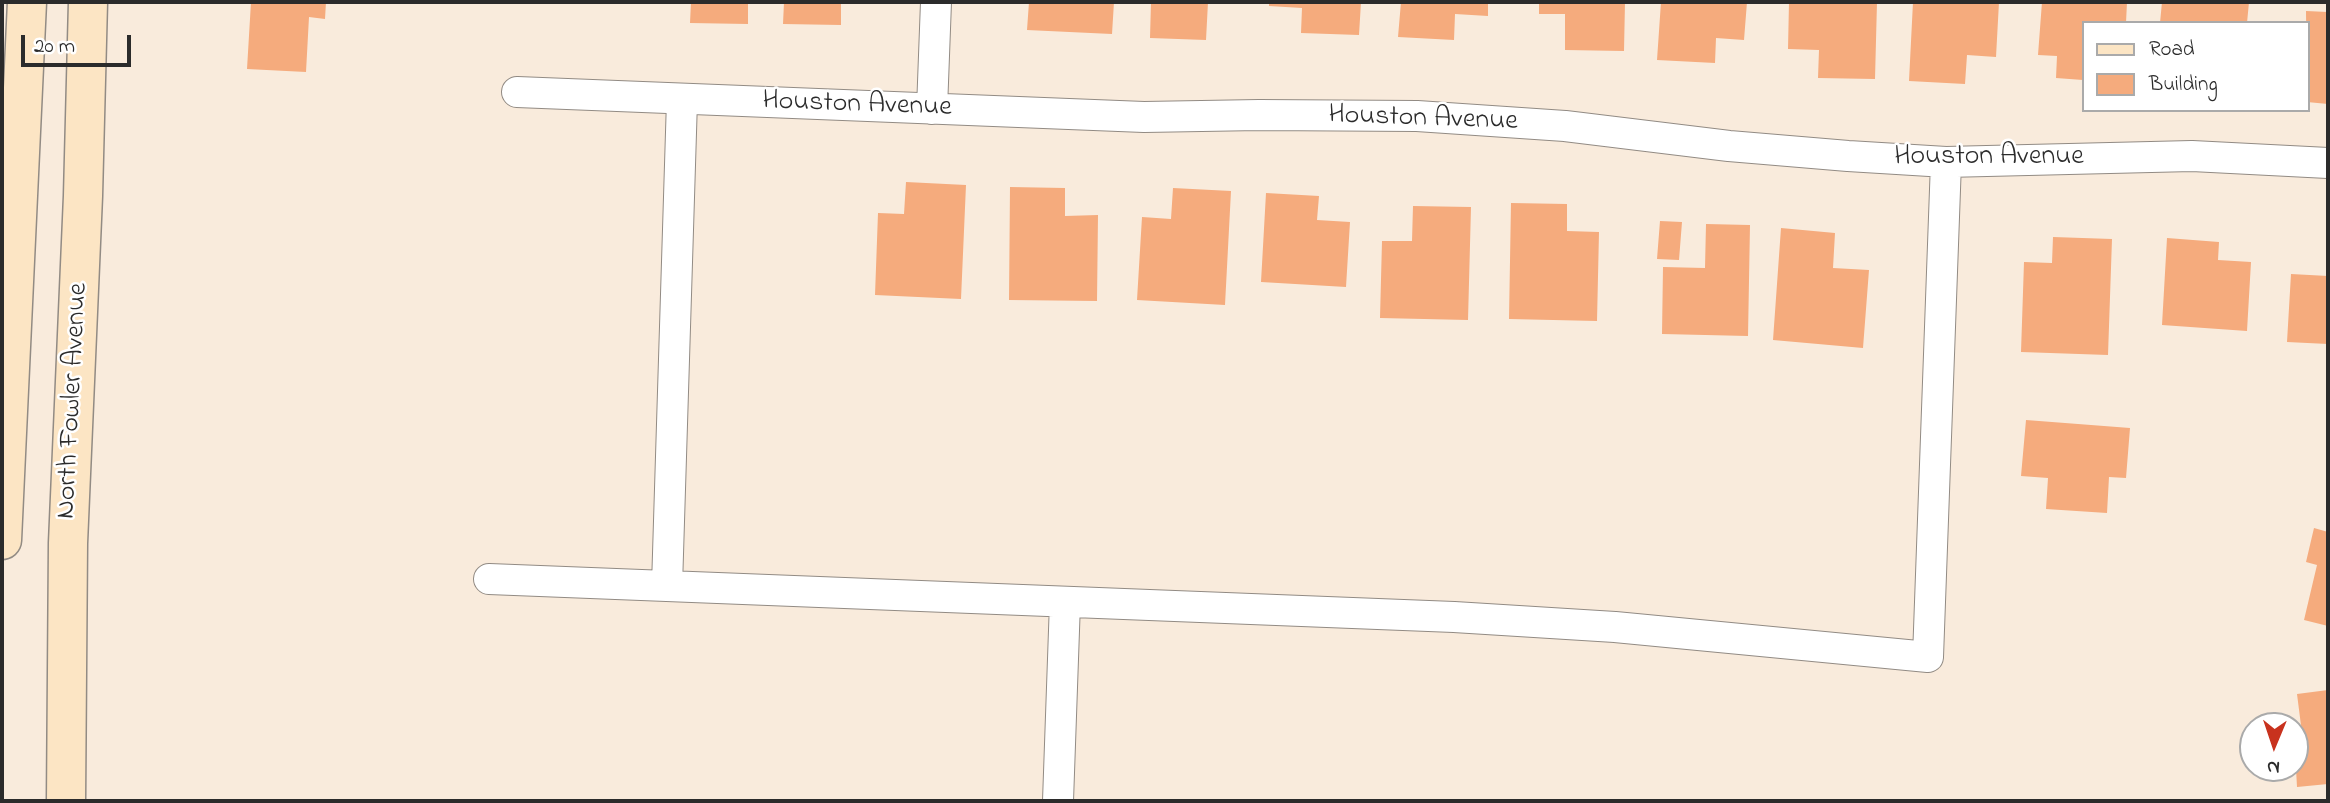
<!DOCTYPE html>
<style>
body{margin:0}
#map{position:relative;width:2330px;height:803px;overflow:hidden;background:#f9ebdc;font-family:"Indie Flower",sans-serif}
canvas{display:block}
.frame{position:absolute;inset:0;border:4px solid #2b2b2b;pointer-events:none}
.legend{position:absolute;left:2082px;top:21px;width:228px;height:91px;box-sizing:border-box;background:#fff;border:2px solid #aaa;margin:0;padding:9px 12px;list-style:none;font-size:21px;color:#2b2b2b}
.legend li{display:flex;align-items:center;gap:14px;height:35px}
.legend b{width:35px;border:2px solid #aaa}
.north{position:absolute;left:2239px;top:712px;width:70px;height:70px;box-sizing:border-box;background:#fff;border:2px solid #aaa;border-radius:50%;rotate:182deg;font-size:19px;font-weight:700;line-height:28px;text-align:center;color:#2b2b2b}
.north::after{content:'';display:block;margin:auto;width:24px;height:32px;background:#c8321e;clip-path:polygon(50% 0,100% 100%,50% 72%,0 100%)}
.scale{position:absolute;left:21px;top:35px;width:110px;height:32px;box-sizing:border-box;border:4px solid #2b2b2b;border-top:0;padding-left:9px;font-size:21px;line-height:24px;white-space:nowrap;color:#2b2b2b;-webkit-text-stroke:5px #fff;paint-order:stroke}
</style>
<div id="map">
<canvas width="2330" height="803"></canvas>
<div class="frame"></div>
<ul class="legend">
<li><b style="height:9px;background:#fce5c4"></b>Road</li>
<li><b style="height:19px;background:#f5ab7d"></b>Building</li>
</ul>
<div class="north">N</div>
<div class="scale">20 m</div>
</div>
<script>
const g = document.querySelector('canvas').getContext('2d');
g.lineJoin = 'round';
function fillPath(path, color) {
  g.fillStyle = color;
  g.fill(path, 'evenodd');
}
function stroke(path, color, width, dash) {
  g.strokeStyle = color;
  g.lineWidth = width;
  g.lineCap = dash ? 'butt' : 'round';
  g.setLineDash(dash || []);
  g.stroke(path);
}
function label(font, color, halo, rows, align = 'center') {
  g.font = font + ' "Indie Flower",sans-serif';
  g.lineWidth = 5;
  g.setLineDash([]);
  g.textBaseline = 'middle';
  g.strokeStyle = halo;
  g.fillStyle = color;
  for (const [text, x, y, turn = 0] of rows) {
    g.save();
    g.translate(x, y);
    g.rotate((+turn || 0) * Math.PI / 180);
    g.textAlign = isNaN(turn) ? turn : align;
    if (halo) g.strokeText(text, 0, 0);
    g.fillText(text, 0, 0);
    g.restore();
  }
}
fillPath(new Path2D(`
 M251 2H326L325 19 309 17 306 72 247 69Z
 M691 2H748V24L690 23Z
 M784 2H841V25L783 24Z
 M1029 2H1114L1112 34 1027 30Z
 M1151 2H1208L1206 40 1150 38Z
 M1269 2H1361L1359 35 1301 33 1302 8 1269 6Z
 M1401 2H1488V16L1455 14 1454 40 1398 37Z
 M1539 2H1625L1624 51 1565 50V14H1539Z
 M1661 2H1747L1744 40 1716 38 1715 63 1657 60Z
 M1789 2H1877L1875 79 1818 78 1819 50 1788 49Z
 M1913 2H1999L1996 57 1967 55 1965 84 1909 81Z
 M2042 2H2127L2126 23H2083V80L2056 78 2057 56 2038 55Z
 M2162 2H2249L2247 23H2160Z
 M2306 11 2328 12V104L2307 102Z
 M906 182 966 185 961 299 875 295 878 213 904 214Z
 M1010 187 1065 188V216L1098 215 1097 301 1009 300Z
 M1173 188 1231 191 1225 305 1137 300 1142 217 1171 219Z
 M1266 193 1319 196 1317 220 1350 222 1346 287 1261 282Z
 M1511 203 1567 204V231L1599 232 1597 321 1509 319Z
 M1413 206 1471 207 1468 320 1380 318 1382 241H1412Z
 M1660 221 1682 222 1679 260 1657 259Z
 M1706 224 1750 225 1748 336 1662 334 1663 267 1705 268Z
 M1781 228 1835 233 1833 268 1869 270 1863 348 1773 340Z
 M2053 237 2112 239 2108 355 2021 352 2024 262 2052 263Z
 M2167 238 2219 242 2218 260 2251 262 2247 331 2162 325Z
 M2291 274 2328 276V344L2287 342Z
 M2026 420 2130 428 2126 478 2109 477 2107 513 2046 509 2048 478 2021 476Z
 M2314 528 2328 532V626L2304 620 2317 565 2306 562Z
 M2328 690V784L2297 787 2295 750 2304 749 2297 694Z`), '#f5ab7d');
const street = new Path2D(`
 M517 92 1144 117 1259 115 1417 116 1565 126 1729 146 1848 156 1946 162 2192 156 2328 163
 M932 109 936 2
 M489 579 1454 617 1615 627 1928 657 1946 162
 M667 586 682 100
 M1058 801 1065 602`);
const secondary = new Path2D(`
 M2 540 27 2
 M66 801 68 543 83 196 88 2`);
stroke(street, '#928b84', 32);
stroke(secondary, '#928b84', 41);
stroke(street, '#fff', 30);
stroke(secondary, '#fce5c4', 38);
label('28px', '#2b2b2b', '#fff', [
 ["Houston Avenue",857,106,2],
 ["Houston Avenue",1423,120,2],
 ["Houston Avenue",1989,158],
 ["North Fowler Avenue",74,401,-87]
]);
</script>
